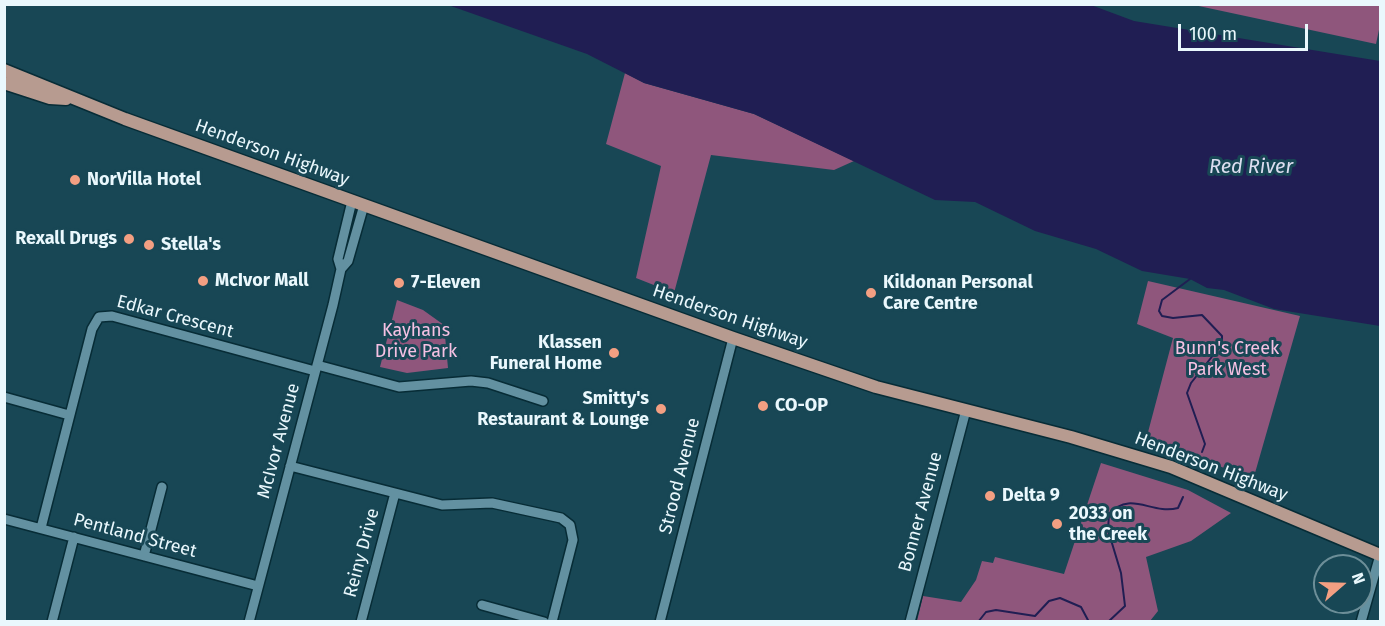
<!DOCTYPE html>
<style>
body{margin:0}
#map{position:relative;width:1385px;height:626px;overflow:hidden;background:#184755;font-family:"Fira Sans",sans-serif}
canvas{display:block}
.frame{position:absolute;inset:0;border:6px solid #eaf8fd;pointer-events:none}
.north{position:absolute;left:1313px;top:554px;width:60px;height:60px;box-sizing:border-box;background:#184755;border:2px solid #6c8e98;border-radius:50%;rotate:70deg;font-size:16px;font-weight:700;line-height:24px;text-align:center;color:#eaf8fd}
.north::after{content:'';display:block;margin:auto;width:21px;height:27px;background:#f39f82;clip-path:polygon(50% 0,100% 100%,50% 72%,0 100%)}
.scale{position:absolute;left:1178px;top:24px;width:130px;height:27px;box-sizing:border-box;border:3px solid #eaf8fd;border-top:0;padding-left:8px;font-size:18px;line-height:21px;white-space:nowrap;color:#eaf8fd;-webkit-text-stroke:4px #184755;paint-order:stroke}
</style>
<div id="map">
<canvas width="1385" height="626"></canvas>
<div class="frame"></div>
<div class="north">N</div>
<div class="scale">100 m</div>
</div>
<script>
const g = document.querySelector('canvas').getContext('2d');
g.lineJoin = 'round';
function fillPath(path, color) {
  g.fillStyle = color;
  g.fill(path, 'evenodd');
}
function stroke(path, color, width, dash) {
  g.strokeStyle = color;
  g.lineWidth = width;
  g.lineCap = dash ? 'butt' : 'round';
  g.setLineDash(dash || []);
  g.stroke(path);
}
function label(font, color, halo, rows, align = 'center') {
  g.font = font + ' "Fira Sans",sans-serif';
  g.lineWidth = 6;
  g.setLineDash([]);
  g.textBaseline = 'middle';
  g.strokeStyle = halo;
  g.fillStyle = color;
  for (const [text, x, y, turn = 0] of rows) {
    g.save();
    g.translate(x, y);
    g.rotate((+turn || 0) * Math.PI / 180);
    g.textAlign = isNaN(turn) ? turn : align;
    if (halo) g.strokeText(text, 0, 0);
    g.fillText(text, 0, 0);
    g.restore();
  }
}
fillPath(new Path2D(`
 M1194 5H1380V25L1376 44Z
 M625 73 644 83 754 114 854 161 834 170 711 155 674 293 636 278 661 166 606 144Z
 M1148 281 1300 316 1253 480 1147 436 1173 338 1137 324Z
 M397 300 423 310 444 325 448 368 407 373 380 367Z
 M1101 463 1188 490 1231 513 1191 541 1146 557 1158 611 1150 621H917L923 596 961 602 976 580 982 561 993 563 995 557 1064 574Z`), '#8f567c');
fillPath(new Path2D(`
 M448 5H1091L1134 21 1380 61V326L1274 309 1224 290 1207 288 1190 279 1142 271 1096 249 1035 231 975 202 935 200 754 114 644 83 587 54Z`), '#201e53');
stroke(new Path2D(`
 M1190 279 1162 300 1159 311 1162 316 1173 318 1202 315 1222 336V344L1191 383 1187 393 1205 444 1202 452
 M978 622 986 612 996 610 1035 616 1049 601 1060 598 1081 607 1089 622
 M1108 622 1125 606 1121 573 1108 530 1109 514C1131 490 1151 515 1178 508L1183 497`), '#201e53', 2);
const minor = new Path2D(`
 M341 269 348 261 364 205
 M317 365 399 387 471 381 488 383 543 401
 M4 397 69 415
 M290 466 442 505 492 503 561 518 570 525 573 540 552 622
 M4 519 258 586
 M41 528 92 329 99 317 112 316 315 371
 M144 556 162 487
 M482 605 544 622
 M52 622 74 537
 M249 622 333 305 341 269 338 259 352 201
 M361 622 395 493
 M660 622 733 338
 M910 622 966 410
 M1361 622 1380 555`);
const major = new Path2D(`
 M4 70 125 119 733 338 876 387 1071 437 1171 467 1380 555
 M4 83 50 98 66 99`);
stroke(minor, '#072c36', 12);
stroke(major, '#072c36', 15);
stroke(minor, '#6391a1', 9);
stroke(major, '#b79b90', 12);
for (const [x, y, r, color] of [
 [75,180,6,"#f39f82"],
 [129,239,6,"#f39f82"],
 [149,245,6,"#f39f82"],
 [203,281,6,"#f39f82"],
 [399,283,6,"#f39f82"],
 [871,293,6,"#f39f82"],
 [614,353,6,"#f39f82"],
 [763,406,6,"#f39f82"],
 [661,409,6,"#f39f82"],
 [990,496,6,"#f39f82"],
 [1057,524,6,"#f39f82"]
]) {
  const dot = new Path2D();
  dot.arc(x, y, r, 0, 2 * Math.PI);
  g.fillStyle = color;
  g.fill(dot);
  stroke(dot, '#184755', 2);
}
label('18px', '#eaf8fd', '#184755', [
 ["Henderson Highway",272,153,20],
 ["Edkar Crescent",175,317,15],
 ["Henderson Highway",730,317,19],
 ["McIvor Avenue",279,441,-75],
 ["Henderson Highway",1211,467,21],
 ["Strood Avenue",680,476,-76],
 ["Bonner Avenue",921,512,-75],
 ["Pentland Street",135,536,15],
 ["Reiny Drive",362,553,-75]
]);
label('bold 18px', '#eaf8fd', '#184755', [
 ["NorVilla Hotel",87,180],
 ["Rexall Drugs",117,239,"right"],
 ["Stella's",161,245],
 ["McIvor Mall",215,281],
 ["7-Eleven",411,283],
 ["Kildonan Personal",883,283],
 ["Care Centre",883,304],
 ["Klassen",602,343,"right"],
 ["Funeral Home",602,364,"right"],
 ["Smitty's",649,399,"right"],
 ["Restaurant & Lounge",649,420,"right"],
 ["CO-OP",775,406],
 ["Delta 9",1002,496],
 ["2033 on",1069,514],
 ["the Creek",1069,535]
], 'left');
label('18px', '#f6c1e3', '#184755', [
 ["Kayhans",416,331],
 ["Drive Park",416,352],
 ["Bunn's Creek",1227,349],
 ["Park West",1227,370]
]);
label('italic 20px', '#dbddef', '#184755', [
 ["Red River",1251,167]
]);
</script>
